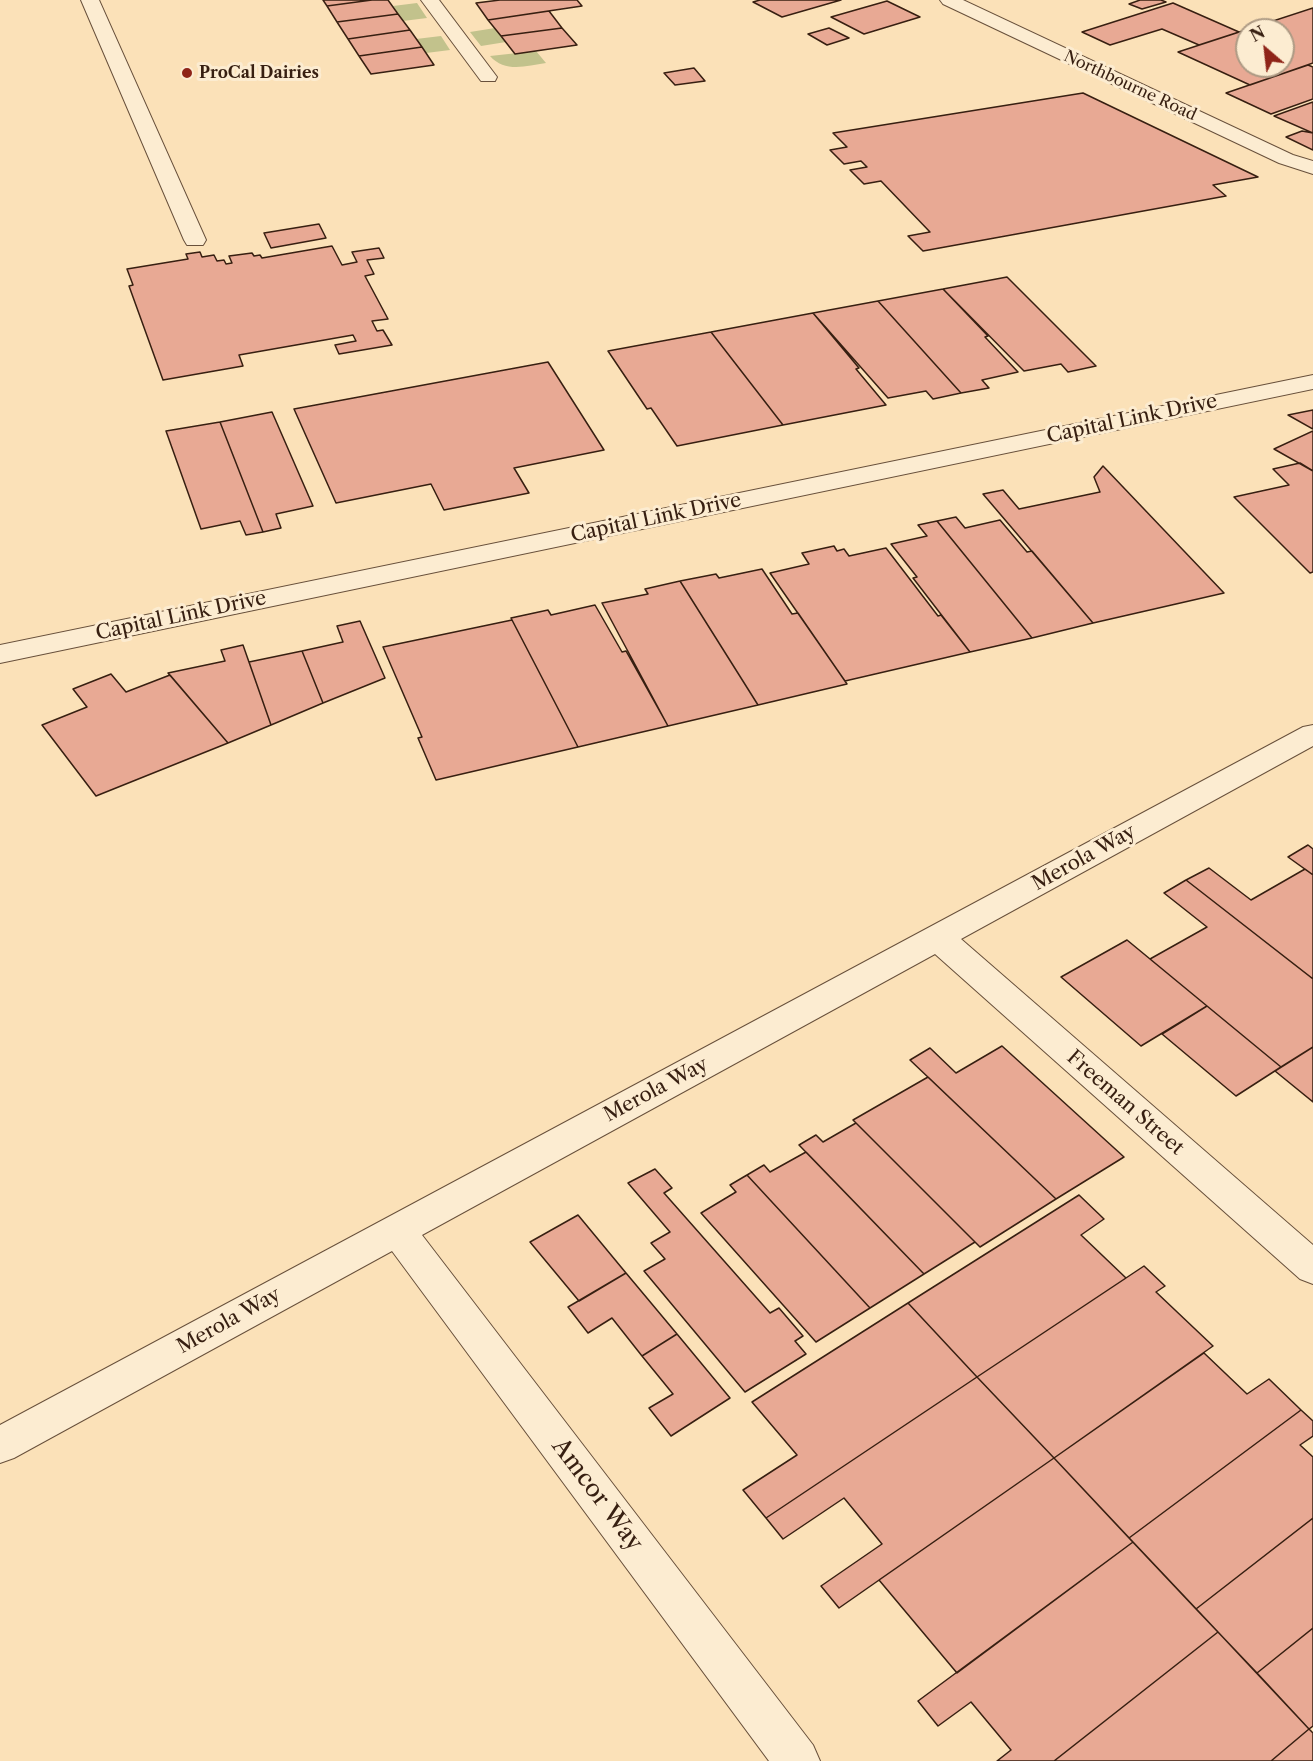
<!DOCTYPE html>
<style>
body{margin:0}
#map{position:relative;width:1313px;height:1761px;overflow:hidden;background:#fbe1b8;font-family:"Libre Caslon Text",serif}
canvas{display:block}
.north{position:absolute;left:1235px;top:18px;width:60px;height:60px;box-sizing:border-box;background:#fcecd1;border:2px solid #ad9a84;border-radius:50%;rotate:332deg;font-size:16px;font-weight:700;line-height:24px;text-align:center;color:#371f11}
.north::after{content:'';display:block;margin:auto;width:21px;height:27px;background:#8f2418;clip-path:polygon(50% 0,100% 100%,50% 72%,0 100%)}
</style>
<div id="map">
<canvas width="1313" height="1761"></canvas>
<div class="north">N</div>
</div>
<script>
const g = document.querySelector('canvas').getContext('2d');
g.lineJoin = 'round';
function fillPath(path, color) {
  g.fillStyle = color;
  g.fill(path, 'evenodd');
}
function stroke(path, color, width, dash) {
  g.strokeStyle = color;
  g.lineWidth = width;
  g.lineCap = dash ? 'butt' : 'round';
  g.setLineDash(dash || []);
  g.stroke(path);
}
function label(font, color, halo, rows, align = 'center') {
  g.font = font + ' "Libre Caslon Text",serif';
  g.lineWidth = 6;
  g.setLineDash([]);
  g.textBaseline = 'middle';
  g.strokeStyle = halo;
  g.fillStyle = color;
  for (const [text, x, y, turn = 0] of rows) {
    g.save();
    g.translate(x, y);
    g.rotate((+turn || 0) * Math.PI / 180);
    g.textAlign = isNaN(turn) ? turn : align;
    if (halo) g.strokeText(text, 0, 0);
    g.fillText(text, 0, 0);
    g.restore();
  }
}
fillPath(new Path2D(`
 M417 3 427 18 403 21 393 6Z
 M495 28 506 42 481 46 470 32Z
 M441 36 450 50 426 53 416 39Z
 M536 51 546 63C526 66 505 73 490 56Z`), '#c2c28c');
const building = new Path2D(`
 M323 0H372L327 6Z
 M372 0H388L398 14 337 22 327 6Z
 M500 0H577L582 6 488 20 476 3Z
 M760 0H841L782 17 753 2Z
 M1140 0H1161L1166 2 1142 9 1129 4Z
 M887 1 920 17 864 34 831 17Z
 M1173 3 1239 32 1199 45 1162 29 1110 45 1082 32Z
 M1313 8V63L1250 85 1178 52ZM1247 30H1283V66H1247Z
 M549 11 562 28 501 36 488 20Z
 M398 14 410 30 348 39 337 22Z
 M562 28 577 45 515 54 501 36Z
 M829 28 849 38 827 45 808 34Z
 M410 30 422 47 359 56 348 39Z
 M422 47 434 65 371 74 359 56Z
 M1308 65 1313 67V99L1271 114 1226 93Z
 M694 68 705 81 675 85 664 73Z
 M1083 93 1258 177 1213 185 1226 196 923 251 908 236 930 232 881 181 864 184 850 170 867 167 861 161 844 164 830 150 847 147 833 133Z
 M1313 102V150L1286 137 1302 131 1313 133 1274 116Z
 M319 224 326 238 271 248 264 233Z
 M332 246 342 265 357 262 352 252 379 248 384 258 367 260 374 274 365 276 388 319 372 321 377 331 383 330 392 345 339 354 335 345 356 341 353 335 239 355 243 366 163 380 129 286 133 285 127 269 188 259 186 254 200 252 202 257 214 255 217 261 224 260 226 264 232 263 229 256 252 253 254 256 260 255 262 258Z
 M1007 277 1096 366 1068 372 1061 364 1024 371 943 289Z
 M943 289 988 336 985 337 1018 372 982 380 989 388 961 393 878 301Z
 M878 301 961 393 933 399 926 391 888 398 813 313Z
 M813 313 859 368 856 369 886 405 783 425 711 332Z
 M711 332 783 425 677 446 651 408 647 409 608 351Z
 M548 362 604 450 514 468 529 493 444 510 431 484 336 503 294 409Z
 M1313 410V429L1288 415Z
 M272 412 313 506 276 514 281 528 263 532 220 422Z
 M220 422 263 532 246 535 240 521 201 529 166 431Z
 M1313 431V471L1274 449Z
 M1300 463 1313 471V572L1310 573 1234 497 1289 485 1273 469Z
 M1103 466 1224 593 1093 623 983 494 1003 490 1019 509 1100 492 1094 477Z
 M956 517 965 528 1000 520 1027 552 1032 551 1093 623 1032 638 937 521Z
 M937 521 1032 638 970 652 913 578 917 577 891 544 927 536 918 525Z
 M834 546 837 551 844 549 849 556 886 548 938 616 941 615 970 652 845 681 770 573 809 564 802 553Z
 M762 569 792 614 798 613 847 684 758 705 680 581 716 574 719 578Z
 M680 581 758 705 668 726 602 603 648 594 645 589Z
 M595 605 622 652 626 651 668 726 578 747 511 618 548 610 551 615Z
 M512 620 578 747 436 780 418 738 422 737 383 647Z
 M360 621 385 678 323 703 302 651 343 642 337 626Z
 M243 645 271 725 228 743 168 673 225 661 221 650Z
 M302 651 323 703 271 725 249 662Z
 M111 674 126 692 170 675 228 743 96 796 42 725 87 707 73 689Z
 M1308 845 1313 849V875L1288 857Z
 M1209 868 1251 900 1305 869 1313 875V979L1186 880Z
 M1186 880 1313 979V1047L1281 1067 1150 959 1207 927 1164 893Z
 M1127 940 1207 1006 1141 1046 1061 977Z
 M1207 1006 1281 1067 1236 1096 1162 1034Z
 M1002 1046 1124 1157 1056 1199 910 1060 930 1048 956 1073Z
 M1313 1047V1102L1275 1071Z
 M928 1077 1056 1199 980 1247 853 1120Z
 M856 1123 975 1242 924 1274 799 1145 816 1135 823 1142Z
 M806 1152 924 1274 870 1308 747 1175 764 1165 770 1172Z
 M655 1169 672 1188 664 1193 770 1313 779 1308 803 1336 795 1341 806 1354 745 1392 644 1271 665 1259 651 1243 670 1232 628 1183Z
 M747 1175 870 1308 816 1342 701 1213 736 1192 730 1185Z
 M1079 1195 1104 1219 1081 1235 1126 1278 977 1377 908 1303Z
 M578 1215 626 1273 579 1301 530 1242Z
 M1144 1266 1165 1286 1156 1292 1213 1346 1054 1458 977 1377Z
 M626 1273 677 1334 642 1356 612 1318 588 1333 568 1307Z
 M908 1303 977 1377 766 1518 743 1490 797 1455 752 1402Z
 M677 1334 730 1398 671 1436 649 1408 673 1394 642 1356Z
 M1204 1353 1247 1394 1269 1379 1301 1410 1129 1538 1054 1458Z
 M977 1377 1054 1458 839 1608 821 1586 882 1544 844 1498 783 1539 766 1518Z
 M1301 1410 1313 1421V1436L1300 1445 1313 1457V1518L1196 1609 1129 1538Z
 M1054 1458 1133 1542 957 1673 879 1580Z
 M1313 1518V1628L1257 1673 1196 1609Z
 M1133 1542 1218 1632 1054 1761H997L1011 1750 971 1702 938 1726 918 1701Z
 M1313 1628V1726L1309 1729 1257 1673Z
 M1218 1632 1309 1729 1271 1761H1054Z
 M1309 1729 1313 1733V1761H1271Z`);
fillPath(building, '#e8a994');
stroke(building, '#371f11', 1.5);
const minor = new Path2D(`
 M81 0H99L206 240 203 245H187L184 240Z
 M421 0H439L497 77 495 81H481Z
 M940 0H963L1293 155 1313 161V174L1279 163 943 4Z
 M1313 375V389L0 663V645Z
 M1313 725V746L961 939 1313 1245V1284L1300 1279 935 954 422 1235 813 1745 820 1761H769L392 1251 14 1458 0 1463V1425L1303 727Z`);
stroke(minor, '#68503b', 2);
fillPath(minor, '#fcecd1');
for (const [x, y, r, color] of [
 [187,73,6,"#8f2418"]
]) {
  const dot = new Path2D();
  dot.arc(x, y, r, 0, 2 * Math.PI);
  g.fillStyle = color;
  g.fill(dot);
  stroke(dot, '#fcecd1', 2);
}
label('bold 16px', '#371f11', '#fcecd1', [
 ["ProCal Dairies",199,73]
], 'left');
label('16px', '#371f11', '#fcecd1', [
 ["Northbourne Road",1130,86,25]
]);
label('20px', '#371f11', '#fcecd1', [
 ["Capital Link Drive",1132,419,-12],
 ["Capital Link Drive",656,518,-12],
 ["Capital Link Drive",181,616,-12],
 ["Merola Way",1084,858,-29],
 ["Merola Way",656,1090,-28],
 ["Freeman Street",1125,1103,41],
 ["Merola Way",229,1321,-29]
]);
label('24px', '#371f11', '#fcecd1', [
 ["Amcor Way",597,1495,53]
]);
</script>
